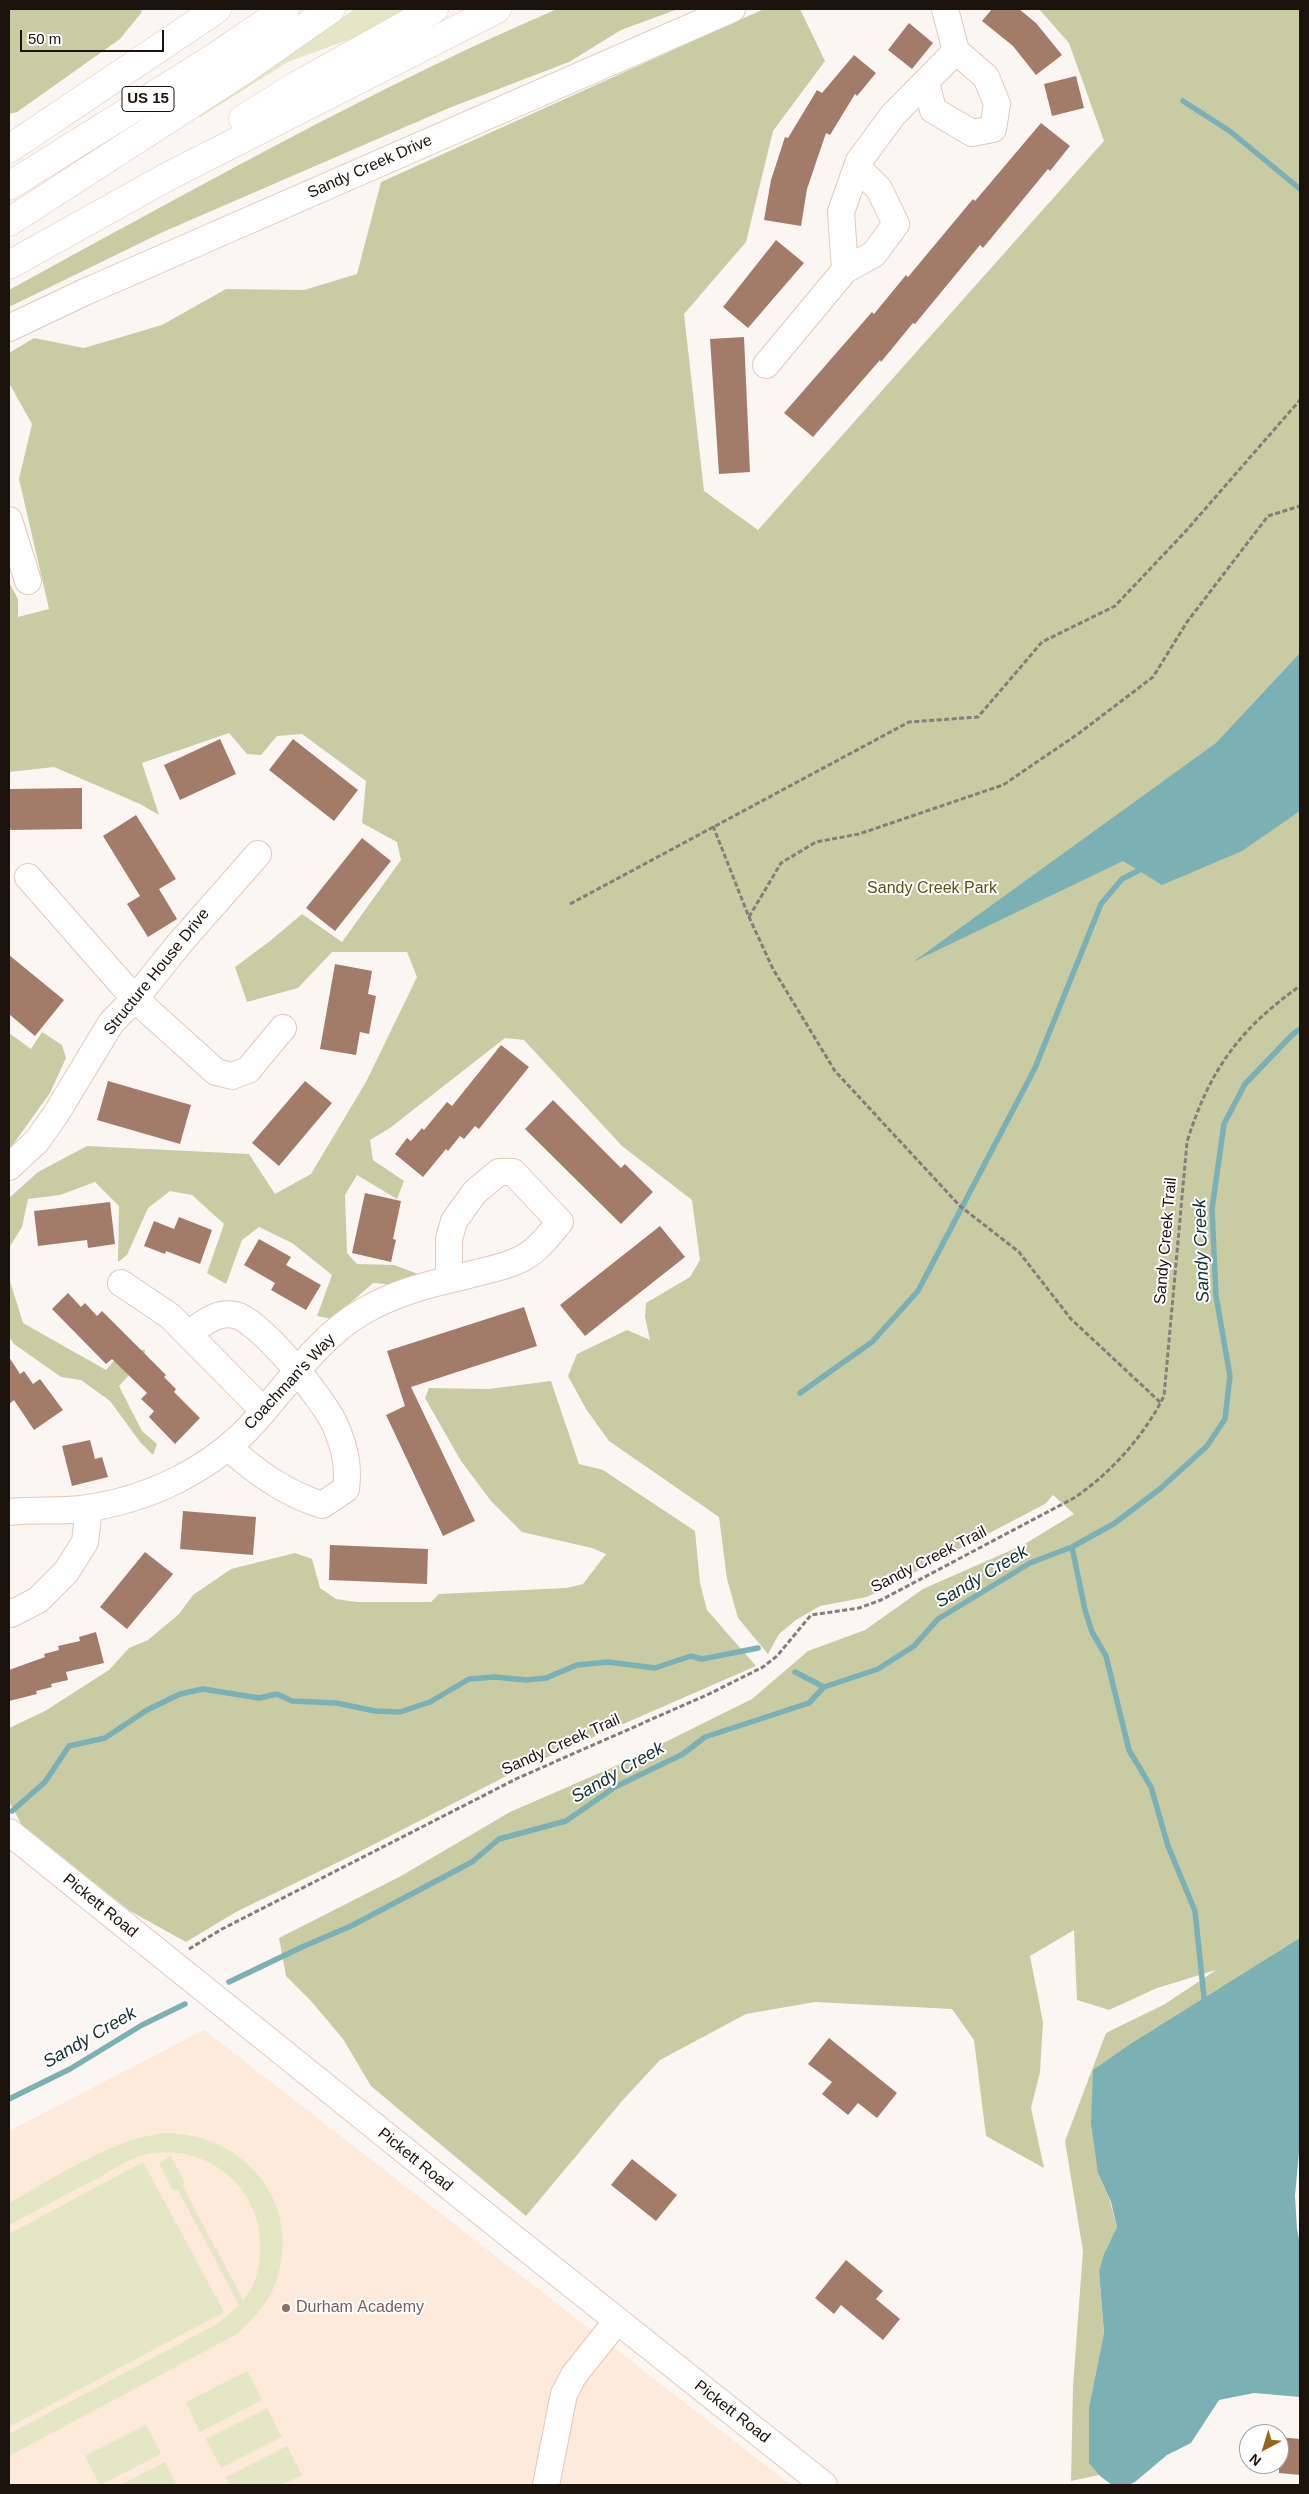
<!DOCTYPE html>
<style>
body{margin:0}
#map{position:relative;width:1309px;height:2494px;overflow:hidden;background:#fcf6f3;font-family:Arial,sans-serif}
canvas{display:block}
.frame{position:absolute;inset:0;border:10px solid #1b120c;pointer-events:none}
.north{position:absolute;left:1239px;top:2424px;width:50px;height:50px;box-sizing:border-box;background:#fff;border:1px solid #a4a09e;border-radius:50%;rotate:219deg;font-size:14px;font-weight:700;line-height:20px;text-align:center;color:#1b120c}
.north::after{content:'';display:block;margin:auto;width:18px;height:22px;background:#956716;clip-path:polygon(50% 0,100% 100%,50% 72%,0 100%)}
.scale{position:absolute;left:20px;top:30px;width:144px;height:22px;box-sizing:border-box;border:2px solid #1b120c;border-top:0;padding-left:6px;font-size:15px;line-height:18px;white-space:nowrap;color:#1b120c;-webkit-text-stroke:4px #fff;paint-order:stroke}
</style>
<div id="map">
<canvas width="1309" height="2494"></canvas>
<div class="frame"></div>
<div class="north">N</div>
<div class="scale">50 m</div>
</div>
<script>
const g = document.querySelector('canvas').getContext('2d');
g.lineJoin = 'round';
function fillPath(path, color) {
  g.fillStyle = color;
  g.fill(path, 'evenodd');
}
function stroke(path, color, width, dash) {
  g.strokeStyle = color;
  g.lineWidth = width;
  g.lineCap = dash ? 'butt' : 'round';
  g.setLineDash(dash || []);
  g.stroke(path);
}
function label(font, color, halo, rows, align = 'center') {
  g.font = font + ' Arial,sans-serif';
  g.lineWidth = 4;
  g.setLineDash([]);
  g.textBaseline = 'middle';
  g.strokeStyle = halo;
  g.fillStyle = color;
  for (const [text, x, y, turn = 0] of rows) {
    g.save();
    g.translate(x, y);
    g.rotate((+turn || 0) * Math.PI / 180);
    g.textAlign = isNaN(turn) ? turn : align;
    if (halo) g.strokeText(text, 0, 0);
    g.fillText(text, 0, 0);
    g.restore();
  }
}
fillPath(new Path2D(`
 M204 2030 791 2485H9V2131Z`), '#fdeada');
fillPath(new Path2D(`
 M355 9H406L353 38 288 62 200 117 198 113Z
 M167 2133C246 2135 303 2204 276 2282 268 2303 253 2319 237 2334L9 2456V2434L219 2323 239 2305 178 2190 172 2189 159 2163 171 2156 184 2181 183 2187 243 2300C262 2280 263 2246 257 2221 244 2172 193 2143 144 2155 128 2159 114 2169 100 2177 69 2193 39 2209 9 2225V2203C55 2178 114 2137 167 2133Z
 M143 2162 224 2312 9 2427V2234Z
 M247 2371 262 2400 200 2432 186 2402Z
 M267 2408 282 2437 221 2468 206 2439Z
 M146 2425 161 2454 100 2485 85 2456Z
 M287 2446 302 2475 281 2485H230L226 2477Z
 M165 2462 177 2485H120Z`), '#e4e6c5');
fillPath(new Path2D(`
 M9 9H140L142 12 120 39 17 112 9 114Z
 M557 9H678L621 30 569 62 449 108 163 232 9 307V290C189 192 369 90 557 9Z
 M764 9H800L825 61 773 131 746 242 684 314 704 491 758 530 1104 141 1069 43 1039 9H1300V1938L1098 2173 1109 2198 1117 2227 1106 2250 1099 2271 1104 2334 1089 2407 1099 2475 1071 2481 1073 2386 1083 2251 1065 2141 1106 2033 1165 2004 1216 1970 1157 1988 1109 2010 1077 2000 1074 1930 1030 1956 1043 2022 1040 2072 1031 2108 1044 2168 986 2136 974 2040 952 2009 815 2002 746 2014 660 2060 622 2101 526 2216 371 2086 343 2039 311 2001 286 1976 279 1938 401 1876 510 1812 627 1761 752 1699 808 1651 865 1630 923 1589 1023 1545 1074 1514 1053 1495 1045 1504 867 1597 820 1606 796 1620 779 1634 768 1654 738 1618 727 1579 719 1517 609 1441 586 1409 568 1376 577 1354 627 1330 650 1340 645 1317 646 1303 690 1277 700 1260 692 1200 622 1146 524 1040 505 1038 390 1128 370 1140 373 1160 404 1181 397 1199 357 1175 345 1195 347 1253 357 1264 394 1265 418 1274 399 1285 373 1283 332 1319 317 1316 332 1275 292 1243 259 1227 242 1240 226 1284 207 1273 224 1224 192 1195 170 1191 148 1208 127 1255 118 1262 119 1206 95 1182 60 1195 28 1199 22 1227 9 1248V1198L38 1172 87 1146 249 1154 275 1194 311 1174 366 1082 417 977 407 952H332L298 988 247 1002 235 967 270 941 302 914 342 942 401 860 397 842 362 823 366 781 302 734 277 736 261 755 247 754 229 733 142 763 159 815 140 804 54 767 9 772V582L18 599V617L49 609 19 479 32 424 9 383V353L34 338 84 348 162 325 226 289 304 290 357 274 381 182Z
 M42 1032 62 1045 66 1058 50 1093 9 1150V1033L31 1049Z
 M9 1278 23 1323 106 1370 124 1349 145 1350 144 1359 119 1386 142 1431 157 1444 153 1455 140 1442 110 1401 81 1380 61 1377 14 1344 9 1337Z
 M551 1381 579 1464 603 1470 695 1531 700 1583 707 1610 756 1666 518 1770 361 1851 236 1912 186 1942 130 1911 22 1825 9 1802V1728L45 1711 109 1670 129 1648 148 1640 179 1614 193 1595 231 1569 295 1553 312 1559 320 1588 336 1599 357 1602H431L439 1594 566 1588 583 1584 606 1554 592 1548 522 1532 491 1501 461 1461 425 1398 429 1388 488 1389Z`), '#c9cca2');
fillPath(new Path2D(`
 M1300 653V811L1242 851 1162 885 1123 861 913 962 1216 743Z
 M1300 1938V2141L1295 2196 1297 2229 1300 2244V2397L1254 2393 1219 2400 1191 2443 1167 2455 1135 2482 1128 2485H1112L1100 2476 1089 2463V2407L1104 2333 1099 2271 1104 2254 1117 2227 1111 2202 1098 2173 1091 2123 1093 2070 1132 2043Z`), '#7bb0b4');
stroke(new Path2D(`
 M1183 101 1231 132 1300 189
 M800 1393 872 1342 918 1291 1035 1068 1101 904 1122 879 1145 867
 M1072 1547 1085 1610 1092 1632 1106 1656 1129 1750 1151 1787 1168 1846 1195 1911 1205 2007
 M795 1672 824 1687
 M12 1811 45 1782 69 1746 105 1738 147 1710 180 1694 203 1689 259 1698 277 1694 292 1701 336 1703 375 1711 400 1712 430 1702 469 1679 495 1677 526 1680 546 1678 577 1665 608 1662 655 1668 691 1656 702 1659 758 1648
 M229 1982 302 1947 351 1926 421 1889 472 1862 499 1839 566 1821 615 1787 683 1754 705 1737 809 1703 824 1687 878 1669 914 1646 938 1619 1030 1563 1072 1547 1115 1523 1161 1488 1207 1446 1225 1419 1230 1376 1216 1296 1212 1209 1224 1124 1245 1084 1292 1035 1300 1029
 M9 2099 70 2069 142 2025 185 2004`), '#7bb0b4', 5.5);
fillPath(new Path2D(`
 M992 9H1019L1036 23 1062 55 1036 75 1013 46 982 21Z
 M909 23 933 43 912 69 888 50Z
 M854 55 876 73 857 96 855 94 830 135 826 133 807 189 801 226 764 220 771 180 785 137 788 138 817 90 822 93Z
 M1076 76 1084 108 1052 116 1044 84Z
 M1041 123 1070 146 1050 171 1048 169 983 248 980 245 915 324 913 323 881 362 880 360 813 437 784 413 872 312 874 314 906 275 908 277 973 199 975 201Z
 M776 240 804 263 748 328 723 307Z
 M744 337 750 472 719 474 710 339Z
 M220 739 236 774 180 800 164 765Z
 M293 739 358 790 334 821 269 770Z
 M82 788V829L9 830V789Z
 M136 815 176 879 159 889 177 919 148 937 127 904 140 896 103 836Z
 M362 838 391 861 335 931 306 908Z
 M9 955 64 1000 35 1036 9 1014Z
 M335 964 372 971 368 994 376 996 369 1034 360 1032 356 1055 320 1049Z
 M501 1045 529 1067 479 1129 475 1126 464 1139 460 1136 448 1151 446 1149 423 1177 395 1154 407 1138 411 1141 422 1128 424 1130 447 1102 452 1106Z
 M108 1081 191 1105 180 1144 97 1120Z
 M305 1081 332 1103 279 1166 252 1143Z
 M553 1100 621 1168 625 1164 653 1192 621 1224 525 1129Z
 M365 1193 401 1201 393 1239 396 1240 391 1262 352 1253Z
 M110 1202 115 1244 88 1248 87 1240 38 1246 34 1211Z
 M179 1217 212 1230 200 1264 166 1251 165 1254 144 1246 154 1221 174 1229Z
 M660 1226 685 1257 585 1336 560 1305Z
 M259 1239 291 1257 286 1265 321 1285 306 1310 271 1290 275 1283 244 1265Z
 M68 1293 81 1307 85 1303 97 1316 102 1311 166 1375 164 1377 176 1389 174 1392 200 1418 175 1444 149 1417 154 1411 141 1399 147 1393 112 1359 106 1364 52 1309Z
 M524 1307 537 1346 411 1387 475 1521 443 1536 386 1415 405 1406 387 1351Z
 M9 1357 20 1374 24 1371 33 1384 40 1379 63 1410 34 1430 14 1400 9 1404Z
 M90 1440 95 1459 102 1457 108 1477 72 1486 62 1446Z
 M183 1511 256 1517 253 1555 180 1549Z
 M330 1545 428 1549 427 1584 329 1580Z
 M145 1552 173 1574 127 1629 100 1607Z
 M96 1632 104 1663 66 1672 68 1680 51 1684 52 1687 36 1691 37 1694 9 1701V1670L45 1657 44 1654 59 1650 58 1646 80 1641 79 1637Z
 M829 2038 897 2093 877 2118 858 2103 848 2115 822 2094 832 2082 808 2064Z
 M632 2159 677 2195 656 2221 611 2185Z
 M846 2260 883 2291 876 2299 900 2319 883 2340 841 2305 834 2314 815 2298Z
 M1279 2437 1300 2439V2475L1279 2473Z`), '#a37c69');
const minor = new Path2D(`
 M926 82 933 110 972 133 993 129 997 104 986 77 956 51
 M845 270 874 254 896 224 879 189 857 167
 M9 328 85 292 732 9
 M766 365 845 270 841 212 859 161 893 115 956 51 945 9
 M9 520 28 581
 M28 877 135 999 216 1072 232 1076 248 1070 283 1028
 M9 1167 37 1141 56 1114 111 1023 138 995 179 944 258 854
 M121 1283 170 1316 264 1411
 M188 1334C203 1324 216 1311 235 1315 260 1320 326 1402 336 1427 345 1449 349 1466 346 1489L322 1505C285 1493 257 1473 228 1447
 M9 1512C33 1509 57 1512 81 1509 146 1501 212 1470 256 1420 289 1383 318 1338 362 1312 394 1293 429 1284 465 1276 483 1271 502 1268 519 1260 537 1252 548 1236 560 1222L513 1172H499L475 1192 454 1221 449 1239V1280
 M9 1612 11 1614 38 1600 66 1572 85 1542 89 1508
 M9 1832 516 2240 824 2485
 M546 2485 564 2394 574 2375 617 2321`);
const highway = new Path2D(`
 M243 119 296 86 434 9
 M9 149 217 9
 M9 186 218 55 285 9
 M9 222 241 72 331 9
 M9 265 165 178 497 9`);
stroke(minor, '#e4c8b8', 28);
stroke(highway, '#e4c8b8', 29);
stroke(new Path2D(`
 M713 826 749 917 773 969 835 1071 960 1206 1019 1252 1071 1319 1161 1403
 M570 904 909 722 978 717 1042 642 1115 606 1185 532 1300 400
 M749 917 781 863 816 842 859 834 1003 785 1078 734 1153 677 1187 622 1268 516 1300 506
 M189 1949 222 1929 518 1778 709 1694 763 1667 777 1656 811 1615 859 1608 881 1600 1074 1498C1111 1473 1144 1436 1164 1396L1187 1142C1209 1071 1239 1029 1300 986`), '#847d78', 3, [5, 2.5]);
stroke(minor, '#fff', 26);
stroke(highway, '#fff', 28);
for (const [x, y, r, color] of [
 [286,2308,5,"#8d6e63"]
]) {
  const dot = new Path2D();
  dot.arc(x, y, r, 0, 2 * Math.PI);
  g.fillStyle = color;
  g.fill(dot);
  stroke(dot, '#fff', 2);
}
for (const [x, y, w] of [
 [148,99,52]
]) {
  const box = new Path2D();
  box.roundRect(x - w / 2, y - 12.5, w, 25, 4);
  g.fillStyle = '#fff';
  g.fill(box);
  stroke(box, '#1b120c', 1);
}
label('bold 15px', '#1b120c', null, [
 ["US 15",148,99]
]);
label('16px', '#1b120c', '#fff', [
 ["Sandy Creek Drive",370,167,-24],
 ["Structure House Drive",157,972,-51],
 ["Sandy Creek Trail",1166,1241,-85],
 ["Coachman's Way",290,1382,-47],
 ["Sandy Creek Trail",929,1560,-27],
 ["Sandy Creek Trail",561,1745,-24],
 ["Pickett Road",100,1906,39],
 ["Pickett Road",415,2160,39],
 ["Pickett Road",732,2412,38]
]);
label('16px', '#545511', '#fff', [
 ["Sandy Creek Park",932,889]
]);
label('16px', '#785e54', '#fff', [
 ["Durham Academy",296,2308]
], 'left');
label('italic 18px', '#122f31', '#fff', [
 ["Sandy Creek",1202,1251,-92],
 ["Sandy Creek",982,1577,-31],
 ["Sandy Creek",618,1773,-30],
 ["Sandy Creek",90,2038,-30]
]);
</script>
